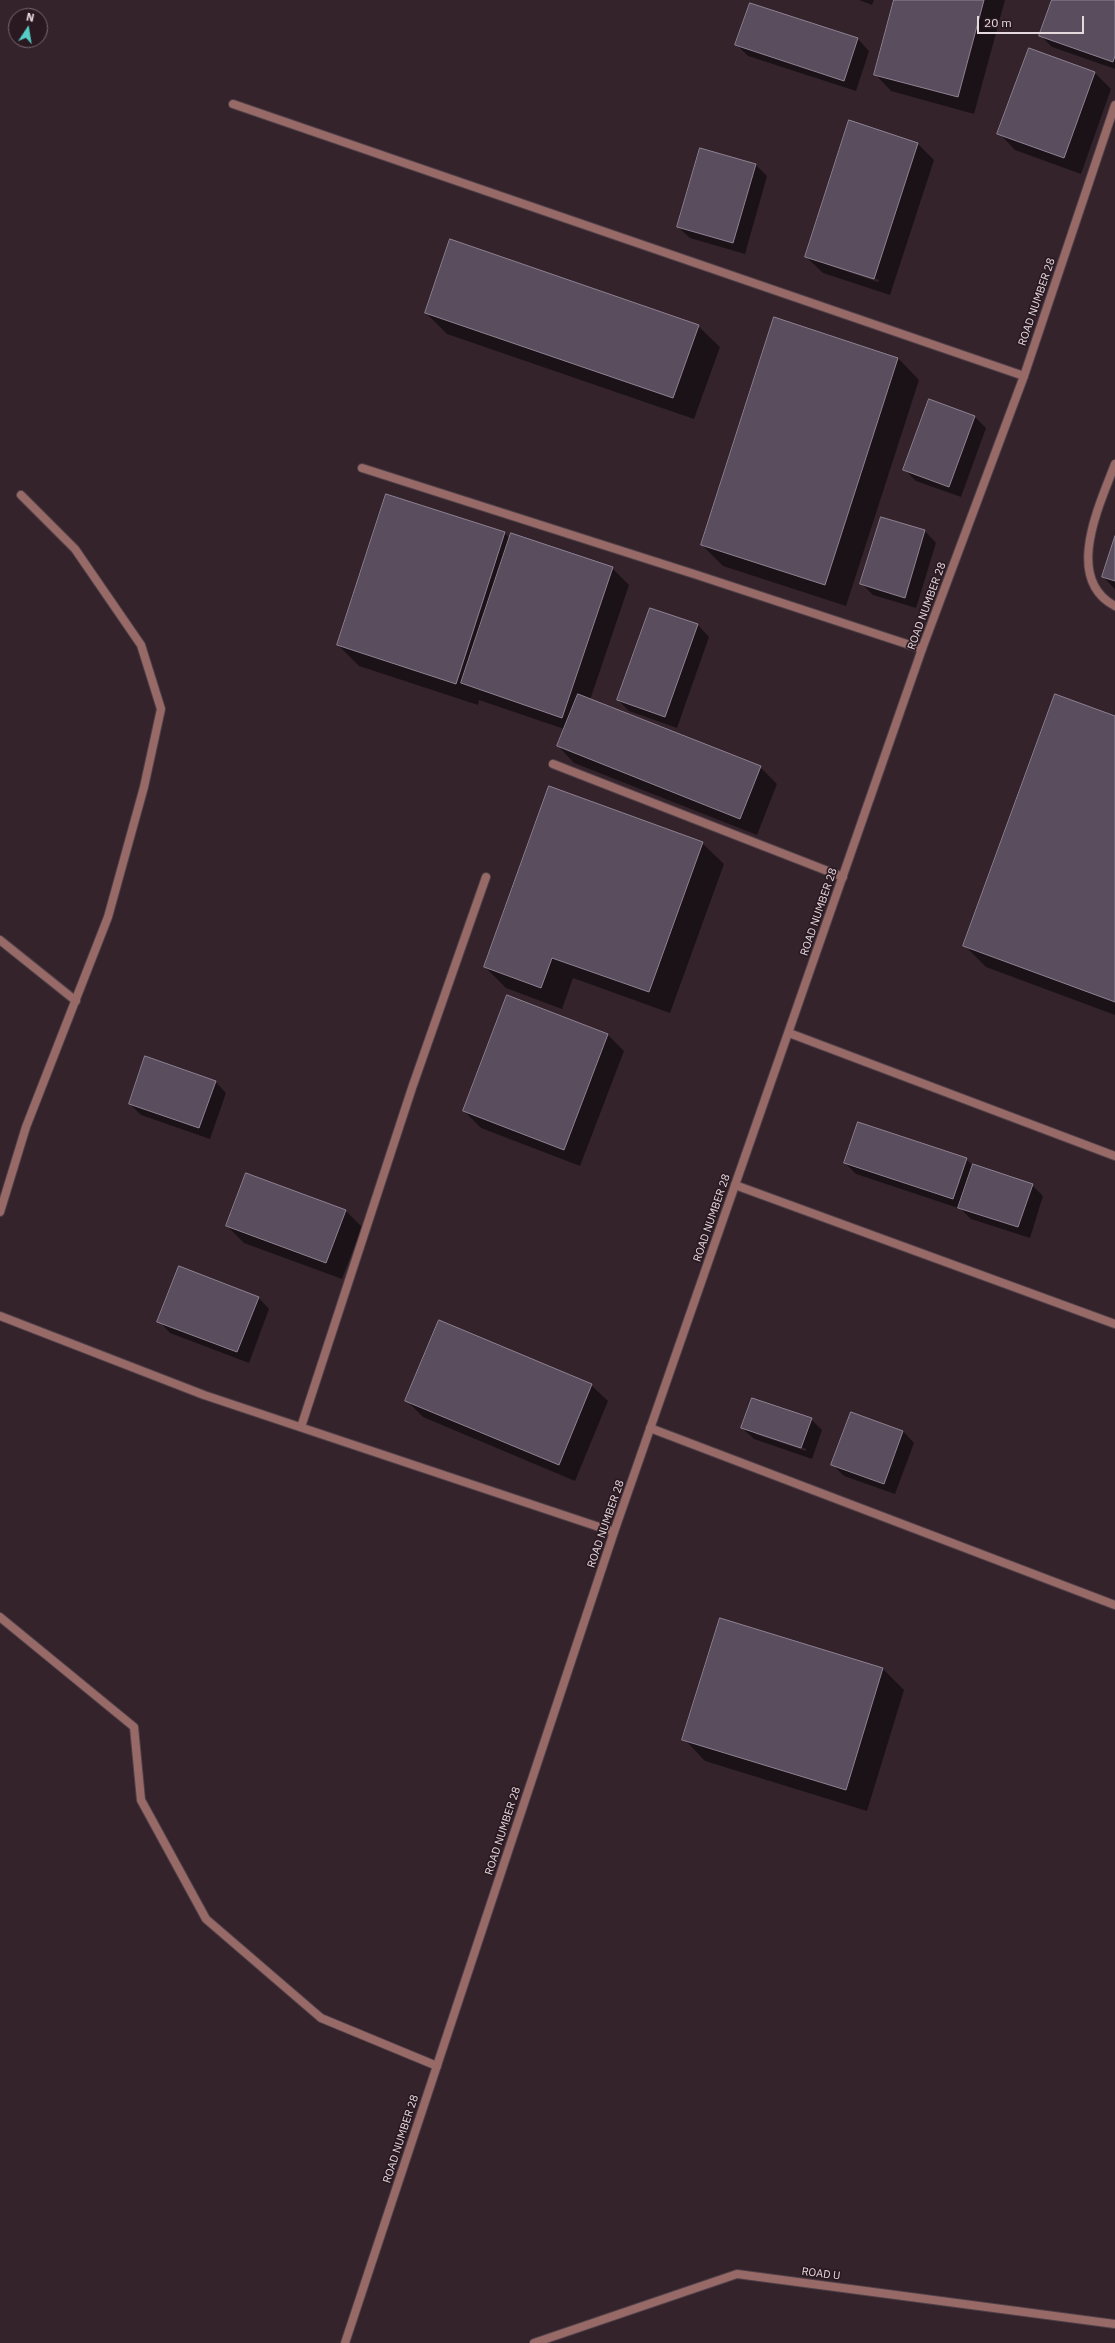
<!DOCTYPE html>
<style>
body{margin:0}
#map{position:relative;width:1115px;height:2343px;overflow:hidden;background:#34232b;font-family:"IBM Plex Sans",sans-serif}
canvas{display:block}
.north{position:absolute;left:8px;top:8px;width:40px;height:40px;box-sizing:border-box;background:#2a1921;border:1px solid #75666d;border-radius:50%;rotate:12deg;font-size:11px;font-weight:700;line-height:16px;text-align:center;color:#e5d9de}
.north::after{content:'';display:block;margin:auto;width:14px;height:18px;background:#55cec5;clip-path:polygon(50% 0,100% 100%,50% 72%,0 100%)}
.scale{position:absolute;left:977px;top:16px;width:107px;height:18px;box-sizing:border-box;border:2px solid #e5d9de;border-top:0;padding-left:5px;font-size:12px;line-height:14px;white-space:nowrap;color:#e5d9de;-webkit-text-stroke:3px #2a1921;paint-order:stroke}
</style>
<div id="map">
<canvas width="1115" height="2343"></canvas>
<div class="north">N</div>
<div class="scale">20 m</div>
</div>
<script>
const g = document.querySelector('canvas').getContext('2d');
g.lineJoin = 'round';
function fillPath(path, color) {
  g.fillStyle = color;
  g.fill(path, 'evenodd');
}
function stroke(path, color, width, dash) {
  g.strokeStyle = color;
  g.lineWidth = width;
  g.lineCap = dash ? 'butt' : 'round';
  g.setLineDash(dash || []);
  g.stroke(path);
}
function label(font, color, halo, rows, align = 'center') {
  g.font = font + ' "IBM Plex Sans",sans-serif';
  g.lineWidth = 3.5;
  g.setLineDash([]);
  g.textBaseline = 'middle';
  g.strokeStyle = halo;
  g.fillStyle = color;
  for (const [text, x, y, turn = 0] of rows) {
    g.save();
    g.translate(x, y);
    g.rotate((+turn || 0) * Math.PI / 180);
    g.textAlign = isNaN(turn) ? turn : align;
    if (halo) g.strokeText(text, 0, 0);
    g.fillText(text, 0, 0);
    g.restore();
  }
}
fillPath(new Path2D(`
 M859 0H874L872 5Z
 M895 0H1005L974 114 891 91 875 74Z
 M1053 0H1115V69L1052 47 1041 36Z
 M750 4 858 39 869 51 856 91 748 56 737 45Z
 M1030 49 1095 73 1111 89 1081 174 1015 150 999 133Z
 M918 144 934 160 890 295 823 273 806 257ZM825 262 879 280 878 282 825 264Z
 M756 165 767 176 745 254 690 238 678 227Z
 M426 313 698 326 720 347 694 419 447 334Z
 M898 358 919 380 846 606 723 566 702 545Z
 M930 400 975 417 986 428 961 497 916 481 904 469Z
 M386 495 505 533 510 539 612 568 629 585 590 700 760 767 777 784 757 835 574 763 558 746 564 729 479 700 478 705 359 666 338 645Z
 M925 531 936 543 916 608 873 595 862 584Z
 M1115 539V589L1103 577Z
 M651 609 698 625 709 637 677 728 629 711 618 700Z
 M1115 717V1015L986 967 965 946Z
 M702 843 724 864 670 1013 573 978 562 1009 506 988 485 967Z
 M508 997 608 1035 624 1051 580 1166 481 1128 464 1111Z
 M215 1081 226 1093 210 1139 141 1115 130 1104Z
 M966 1159 972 1165 1032 1185 1043 1196 1030 1238 971 1219 961 1209 856 1174 845 1163Z
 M345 1210 362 1227 342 1279 244 1243 227 1226Z
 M258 1297 269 1309 249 1363 170 1333 159 1321Z
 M591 1385 608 1401 575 1481 423 1417 407 1401Z
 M852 1413 903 1431 914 1443 895 1494 844 1476 833 1465Z
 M811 1419 822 1430 812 1459 754 1439 742 1428ZM755 1432 806 1449V1451L755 1434Z
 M720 1619 883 1669 904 1690 867 1811 705 1761 684 1739Z`), '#0007');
const building = new Path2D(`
 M894 0H984L958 97 874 75Z
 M1052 0H1115V56L1113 62 1039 36Z
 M750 3 858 38 844 81 735 45Z
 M1029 48 1095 72 1064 158 997 134Z
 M849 120 918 143 874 279 805 257Z
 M700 148 756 164 733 243 677 227Z
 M450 239 699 325 673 398 425 313Z
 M774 317 898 358 825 585 701 545Z
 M929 399 975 416 949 487 903 470Z
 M386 494 505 532 456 684 337 645Z
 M881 517 925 530 905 598 860 584Z
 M511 533 613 567 562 718 461 683Z
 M1115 536V581L1102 577Z
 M650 608 698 624 665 717 617 700Z
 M578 694 761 766 740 819 557 746Z
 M1055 694 1115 716V1002L963 946Z
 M549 786 703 842 649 992 552 958 541 988 484 967Z
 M507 995 608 1034 564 1150 463 1111Z
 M145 1056 216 1081 199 1128 129 1104Z
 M858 1122 967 1158 953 1199 844 1163Z
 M973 1164 1033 1184 1018 1227 958 1208Z
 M246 1173 346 1210 326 1263 226 1226Z
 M179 1266 259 1297 237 1352 157 1322Z
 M439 1320 592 1384 559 1465 405 1401Z
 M752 1398 812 1418 801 1448 741 1428Z
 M851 1412 903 1431 884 1484 831 1465Z
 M720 1618 883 1668 846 1790 682 1740Z`);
fillPath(building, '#5a4e5e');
stroke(building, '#8e8193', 1);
const service = new Path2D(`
 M1115 464C1100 504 1063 579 1115 606
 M789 1033 1115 1156`);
const minor = new Path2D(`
 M233 104 1024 376
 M362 468 694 574 922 649
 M553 764 843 877
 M0 940 76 1001
 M735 1185 1115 1324
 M0 1212 26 1127 108 917 144 787 161 709 141 645 75 549 21 495
 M0 1316 204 1395 614 1532
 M301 1427 412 1088 486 877
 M650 1428 1115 1605
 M0 1617 134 1727 141 1800 206 1919 321 2018 437 2066
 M534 2343 737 2274 1115 2324`);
const tertiary = new Path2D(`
 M345 2343 614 1532 922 649 1024 376 1115 105`);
stroke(service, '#504048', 10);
stroke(minor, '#504048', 10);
stroke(tertiary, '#504048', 10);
stroke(service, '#976a68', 8);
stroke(minor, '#976a68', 8);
stroke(tertiary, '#976a68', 8);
label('11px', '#e5d9de', '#2a1921', [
 ["ROAD NUMBER 28",1037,302,-71],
 ["ROAD NUMBER 28",927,606,-70],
 ["ROAD NUMBER 28",819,912,-71],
 ["ROAD NUMBER 28",712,1218,-71],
 ["ROAD NUMBER 28",606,1524,-71],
 ["ROAD NUMBER 28",503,1831,-72],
 ["ROAD NUMBER 28",401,2139,-72],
 ["ROAD U",821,2274,7]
]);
</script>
